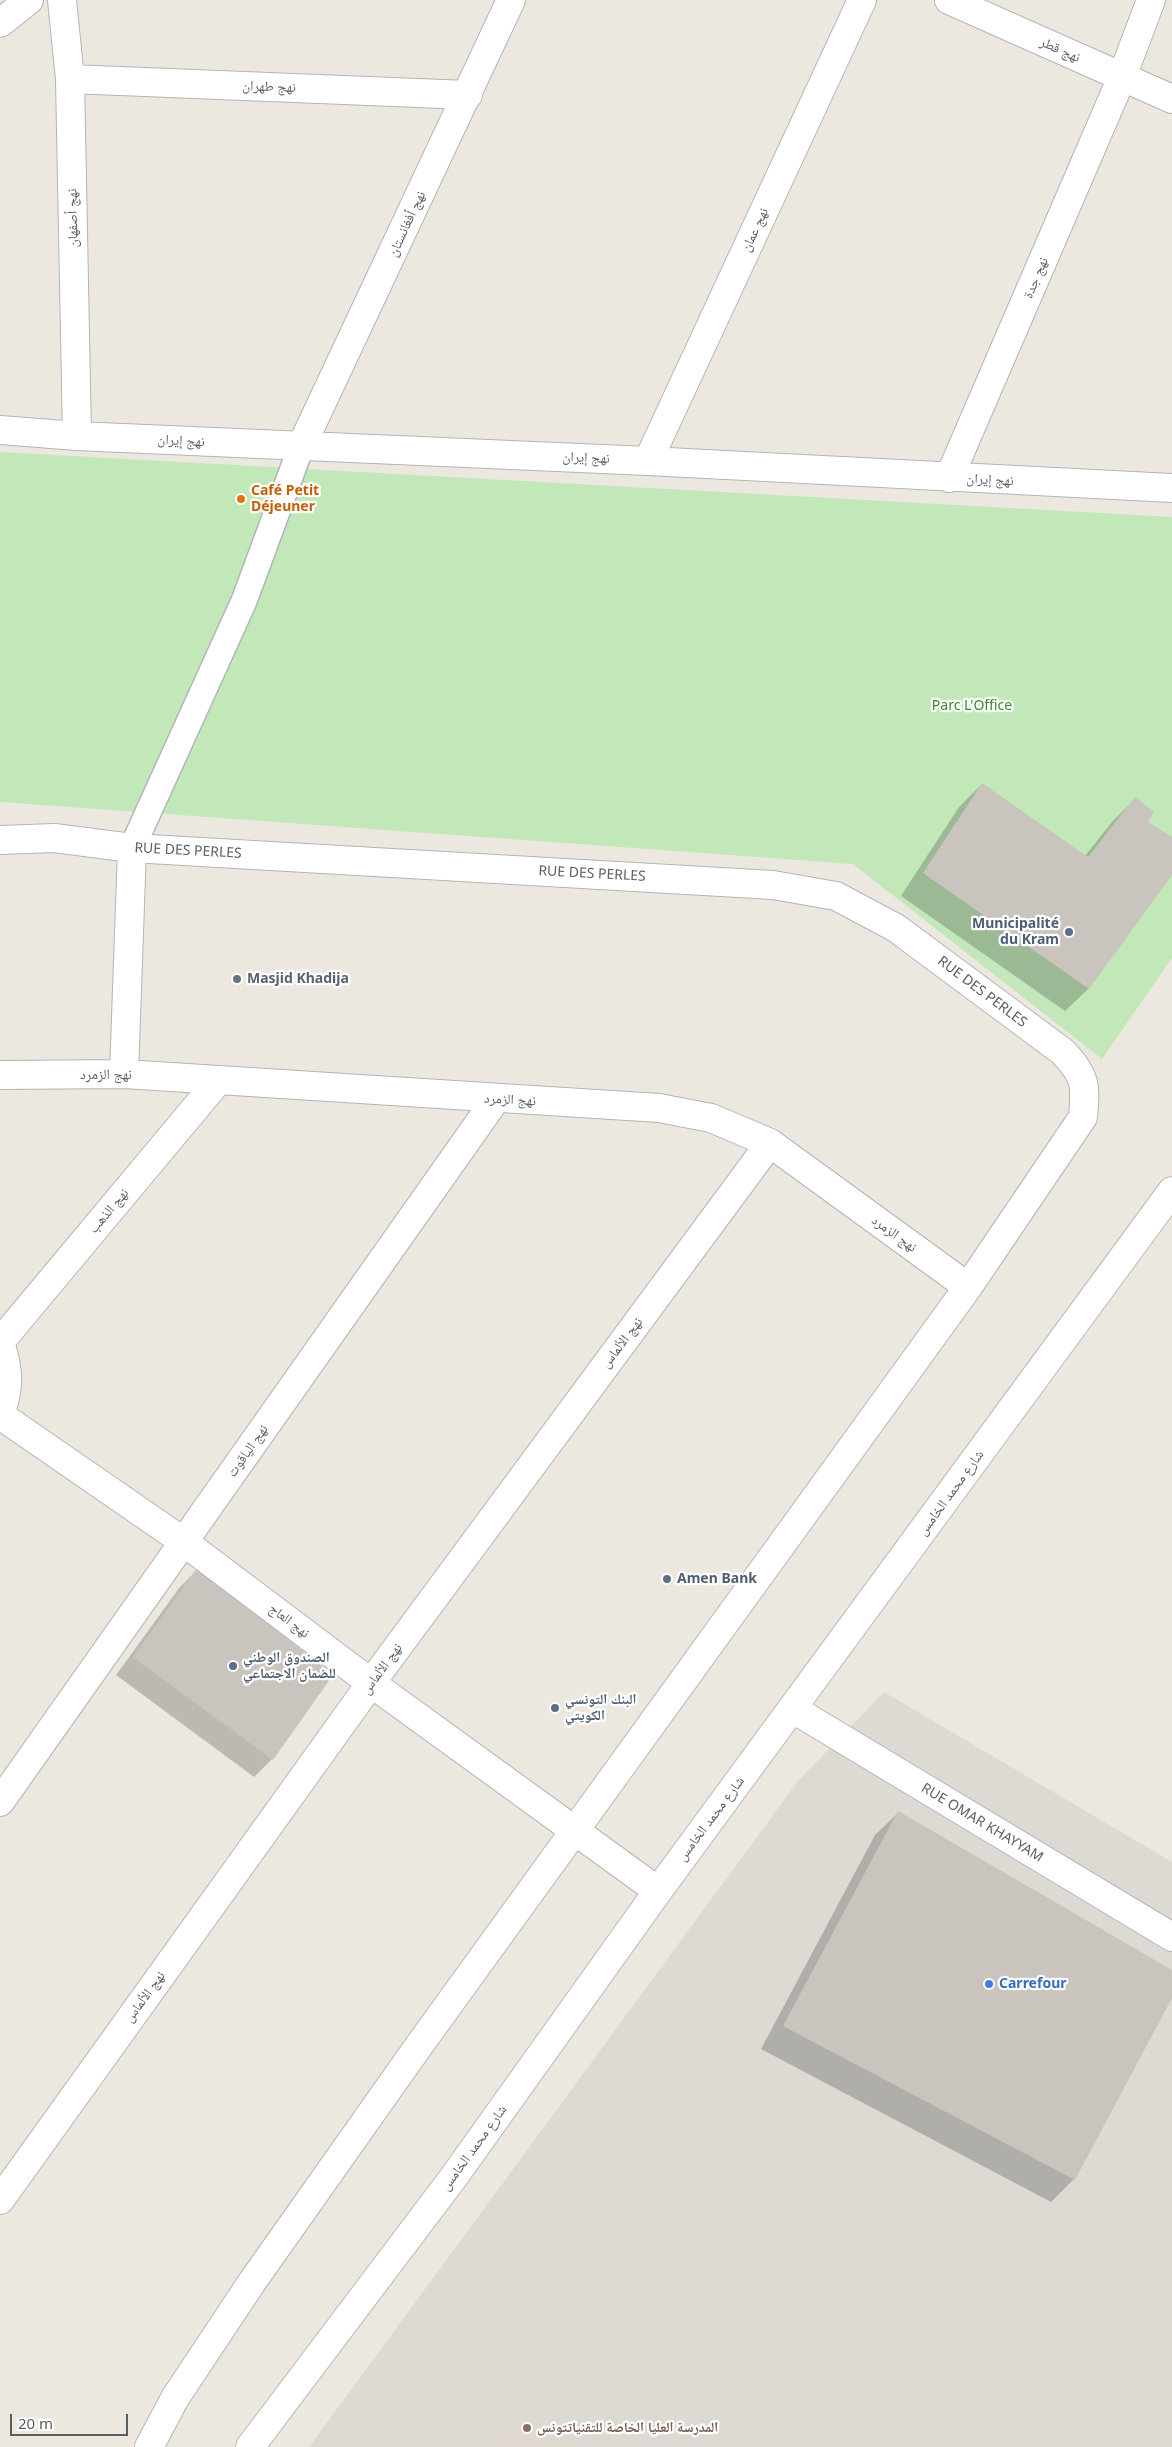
<!DOCTYPE html>
<meta charset="utf-8">
<style>
body{margin:0}
#map{position:relative;width:1172px;height:2447px;overflow:hidden;background:#ede8df;font-family:"Noto Sans",sans-serif}
canvas{display:block}
.scale{position:absolute;left:10px;top:2414px;width:118px;height:22px;box-sizing:border-box;border:2px solid #585f62;border-top:0;padding-left:6px;font-size:15px;line-height:18px;white-space:nowrap;color:#585f62;-webkit-text-stroke:4px #fff;paint-order:stroke}
</style>
<div id="map">
<canvas width="1172" height="2447"></canvas>
<div class="scale">20 m</div>
</div>
<script>
const g = document.querySelector('canvas').getContext('2d');
g.lineJoin = 'round';
function fillPath(path, color) {
  g.fillStyle = color;
  g.fill(path, 'evenodd');
}
function stroke(path, color, width, dash) {
  g.strokeStyle = color;
  g.lineWidth = width;
  g.lineCap = dash ? 'butt' : 'round';
  g.setLineDash(dash || []);
  g.stroke(path);
}
function label(font, color, halo, rows, align = 'center') {
  g.font = font + ' "Noto Sans","Noto Naskh Arabic",sans-serif';
  g.lineWidth = 4.5;
  g.setLineDash([]);
  g.textBaseline = 'middle';
  g.strokeStyle = halo;
  g.fillStyle = color;
  for (const [text, x, y, turn = 0] of rows) {
    g.save();
    g.translate(x, y);
    g.rotate((+turn || 0) * Math.PI / 180);
    g.textAlign = isNaN(turn) ? turn : align;
    if (halo) g.strokeText(text, 0, 0);
    g.fillText(text, 0, 0);
    g.restore();
  }
}
fillPath(new Path2D(`
 M884 1692 1172 1862V2447H309L798 1781Z`), '#dddad4');
fillPath(new Path2D(`
 M521 2410 577 2447H491Z`), '#e0d9d0');
fillPath(new Path2D(`
 M0 452 1172 517V958L1102 1059 853 864 0 802Z`), '#c2e8b9');
fillPath(new Path2D(`
 M982 784 1085 856 1112 822 1135 799 1146 823 1172 839V873L1089 988 1065 1011 901 896 959 807Z
 M198 1569 331 1675 272 1759 254 1777 116 1675 180 1587Z
 M899 1812 1172 1972V1995L1074 2179 1051 2202 761 2049 875 1835Z`), '#0003');
fillPath(new Path2D(`
 M982 783 1088 857 1135 797 1154 812 1148 822 1172 837V875L1089 989 923 873Z
 M198 1567 333 1675 273 1760 133 1657Z
 M898 1811 1172 1970V1998L1075 2180 783 2026Z`), '#cac4be');
const pedestrian = new Path2D(`
 M132 848 244 601 301 447`);
const minor = new Path2D(`
 M62 0 70 79 77 436
 M949 0 1172 99
 M0 23 29 0
 M70 79 468 95
 M0 430 77 436 648 461 1172 488
 M301 447 511 0
 M648 461 862 0
 M949 478 1122 77 1151 0
 M0 840 54 838 132 848 773 885 836 896 896 928 1063 1052C1086 1077 1086 1084 1083 1117L968 1287 418 2047 252 2282 175 2398 149 2447
 M124 1074 132 848
 M0 1075 124 1074 659 1108 711 1118 770 1143 968 1287
 M0 1342 218 1081
 M0 1343C9 1368 10 1389 0 1414
 M0 1415 184 1542 371 1683 658 1891
 M793 1709 1172 1937
 M0 1802 496 1099
 M0 2200 371 1683 770 1143`);
const secondary = new Path2D(`
 M250 2447 453 2178 658 1891 1172 1191`);
stroke(pedestrian, '#b1b5b9', 28);
stroke(minor, '#b1b5b9', 30);
stroke(secondary, '#b2b8bc', 30);
stroke(pedestrian, '#fff', 25);
stroke(minor, '#fff', 28);
stroke(secondary, '#fff', 28);
for (const [x, y, r, color] of [
 [241,499,5,"#e8710a"],
 [1069,932,5,"#5c6f8a"],
 [237,979,5,"#6b7280"],
 [667,1579,5,"#5c6f8a"],
 [233,1666,5,"#5c6f8a"],
 [555,1708,5,"#5c6f8a"],
 [989,1984,5,"#3f7fe0"],
 [527,2428,5,"#8d6e63"]
]) {
  const dot = new Path2D();
  dot.arc(x, y, r, 0, 2 * Math.PI);
  g.fillStyle = color;
  g.fill(dot);
  stroke(dot, '#fff', 2);
}
label('14px', '#585f62', '#fff', [
 ["نهج قطر",1060,50,24],
 ["نهج طهران",269,87,2],
 ["نهج أصفهان",73,218,-91],
 ["نهج أفغانستان",407,224,-65],
 ["نهج عمان",755,230,-65],
 ["نهج جدة",1036,278,-67],
 ["نهج إيران",181,441,3],
 ["نهج إيران",586,458,2],
 ["نهج إيران",990,480,3],
 ["RUE DES PERLES",188,851,3],
 ["RUE DES PERLES",592,874,3],
 ["RUE DES PERLES",982,992,37],
 ["نهج الزمرد",106,1075],
 ["نهج الزمرد",510,1100,3],
 ["نهج الذهب",109,1211,-50],
 ["نهج الزمرد",894,1234,36],
 ["نهج الألماس",622,1343,-53],
 ["نهج الياقوت",248,1451,-55],
 ["شارع محمد الخامس",951,1493,-54],
 ["نهج العاج",289,1621,37],
 ["نهج الألماس",382,1669,-54],
 ["شارع محمد الخامس",711,1819,-53],
 ["RUE OMAR KHAYYAM",982,1823,31],
 ["نهج الألماس",145,1997,-54],
 ["شارع محمد الخامس",474,2148,-54]
]);
label('bold 14px', '#c56008', '#fff', [
 ["Café Petit",251,491],
 ["Déjeuner",251,507]
], 'left');
label('14px', '#3a862d', '#fff', [
 ["Parc L'Office",972,706]
]);
label('bold 14px', '#4e5e75', '#fff', [
 ["Municipalité",1059,924,"right"],
 ["du Kram",1059,940,"right"],
 ["Amen Bank",677,1579],
 ["الصندوق الوطني",243,1658],
 ["للضمان الاجتماعي",243,1674],
 ["البنك التونسي",565,1700],
 ["الكويتي",565,1716]
], 'left');
label('bold 14px', '#5b616d', '#fff', [
 ["Masjid Khadija",247,979]
], 'left');
label('bold 14px', '#366cbe', '#fff', [
 ["Carrefour",999,1984]
], 'left');
label('bold 14px', '#785e54', '#fff', [
 ["المدرسة العليا الخاصة للتقنياتتونس",537,2428]
], 'left');
</script>
